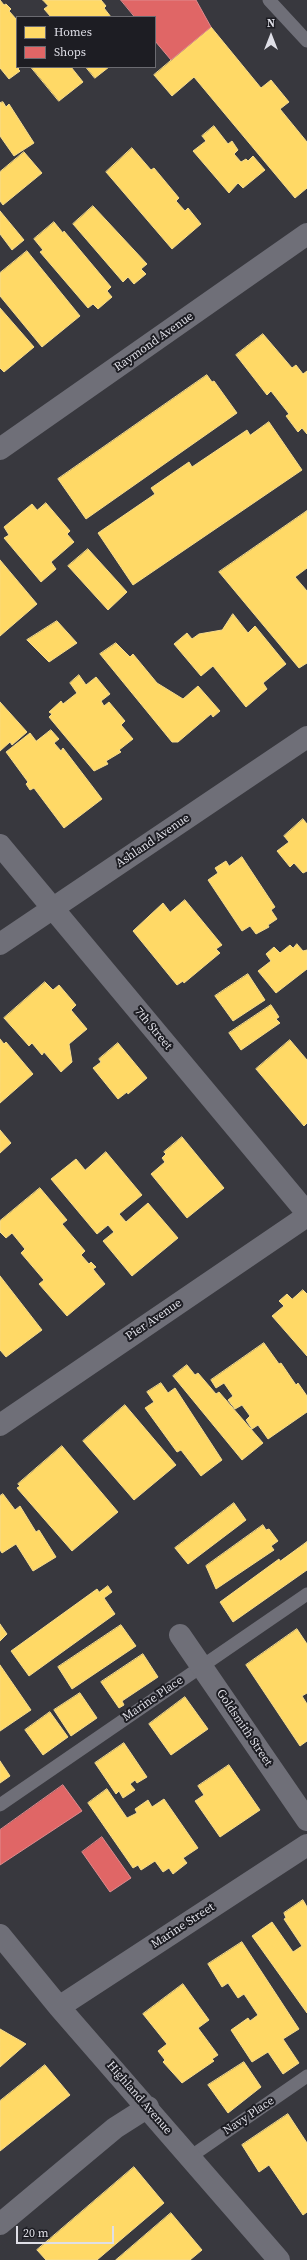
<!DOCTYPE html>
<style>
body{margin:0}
#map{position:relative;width:307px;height:2260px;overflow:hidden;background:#38383e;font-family:"Source Serif 4",serif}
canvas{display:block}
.legend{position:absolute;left:16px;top:16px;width:140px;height:52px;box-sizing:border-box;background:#1d1d23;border:1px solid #6b6b71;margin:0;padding:5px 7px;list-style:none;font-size:12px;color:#dfdfe7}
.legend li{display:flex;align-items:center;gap:8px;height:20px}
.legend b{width:20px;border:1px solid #6b6b71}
.north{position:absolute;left:251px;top:16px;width:40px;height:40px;-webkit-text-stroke:3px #1d1d23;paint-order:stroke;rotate:0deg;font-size:11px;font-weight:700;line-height:16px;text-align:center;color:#dfdfe7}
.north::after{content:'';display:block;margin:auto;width:14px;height:18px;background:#dfdfe7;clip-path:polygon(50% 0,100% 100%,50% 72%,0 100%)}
.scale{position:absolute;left:16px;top:2226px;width:98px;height:18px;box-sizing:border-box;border:2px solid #dfdfe7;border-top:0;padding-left:5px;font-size:12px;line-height:14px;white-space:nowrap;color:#dfdfe7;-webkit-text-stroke:3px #1d1d23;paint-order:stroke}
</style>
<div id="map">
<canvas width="307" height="2260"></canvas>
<ul class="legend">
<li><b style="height:11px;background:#ffd966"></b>Homes</li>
<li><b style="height:11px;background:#e06666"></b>Shops</li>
</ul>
<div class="north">N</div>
<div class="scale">20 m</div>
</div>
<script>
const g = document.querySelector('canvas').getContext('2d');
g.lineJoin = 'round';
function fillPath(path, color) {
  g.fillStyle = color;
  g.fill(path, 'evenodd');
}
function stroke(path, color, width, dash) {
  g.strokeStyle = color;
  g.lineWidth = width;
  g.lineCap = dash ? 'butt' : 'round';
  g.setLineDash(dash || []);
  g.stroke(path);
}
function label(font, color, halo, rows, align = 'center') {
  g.font = font + ' "Source Serif 4",serif';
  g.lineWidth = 4;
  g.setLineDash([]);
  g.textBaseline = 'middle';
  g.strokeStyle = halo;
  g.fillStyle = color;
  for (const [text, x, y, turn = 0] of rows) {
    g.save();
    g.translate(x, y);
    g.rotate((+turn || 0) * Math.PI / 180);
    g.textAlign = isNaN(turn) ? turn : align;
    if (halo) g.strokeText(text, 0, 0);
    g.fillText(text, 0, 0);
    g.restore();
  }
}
const homes = new Path2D(`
 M0 0 4 5 6 4 11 9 9 11 17 20V67H20L18 69 20 71 9 79 0 68Z
 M43 0H101L106 6 104 8 111 17H51L44 9 48 6Z
 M211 27 261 88 271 80 289 102 280 109 307 142V188L295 198 194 77 172 96 154 75Z
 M31 67H71L83 82 59 101Z
 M86 67H109L95 78Z
 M3 102 6 107 9 104 34 143 14 156 0 136V103Z
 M214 126 228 144 232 141 238 150 234 154 241 162 246 159 248 161 253 156 265 170 243 188 238 183 229 193 193 151 206 141 202 136Z
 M132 148 151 170 154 168 179 198 176 201 185 211 188 208 201 224 172 249 106 172Z
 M24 152 42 173 3 205 0 201V172Z
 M93 206 147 264 141 269 146 274 134 284 128 277 123 282 73 224Z
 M0 211 24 240 12 250 0 234Z
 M54 222 63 233 64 231 111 287 107 291 112 297 98 309 93 304 88 308 40 252 43 250 34 239Z
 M27 251 80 316 42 347 0 296V273Z
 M0 308 34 347 4 372 0 368Z
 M263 334 292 368 296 365 303 374 307 371V434L302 428 298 432 286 416 289 414 271 391 267 395 236 355Z
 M207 375 212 382 214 381 237 413 86 519 58 479Z
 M269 422 302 470 133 585 98 533 155 494 151 488 189 462 192 467 247 430 250 435Z
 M46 503 70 531 67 534 74 542 51 562 56 569 41 582 4 538 9 535 4 527 32 504 37 510Z
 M307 511V568L295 577 307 591V663L299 668 219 572Z
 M88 549 127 592 108 610 68 566Z
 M0 560 37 604 0 636Z
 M233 614 248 633 255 626 286 664 263 683 267 689 246 707 213 666 201 676 174 644 187 633 192 639 199 634 222 630Z
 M57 621 77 643 49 662 27 640Z
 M116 643 130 657 133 654 157 683 183 699 198 686 220 711 213 717 211 714 178 742H172L100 654Z
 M79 675 86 685 96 677 110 694 101 701 104 706 109 702 125 721 121 725 133 739 119 750 121 752 106 761 108 764 94 771 49 717 52 714 49 712 61 701 63 704 77 693 70 683Z
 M0 702 27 732 12 745 10 742 0 751Z
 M51 730 59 739 54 743 61 751 63 748 102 799 64 828 34 788 30 790 26 784 28 782 6 752 30 733 36 741Z
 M303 819 307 824V871L303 873 294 863 290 867 277 851 289 842 284 836Z
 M242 857 275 907 271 910 277 919 268 925 269 927 256 934 250 926 242 931 208 880 218 873 215 868 226 861 229 866Z
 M185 900 222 945 216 949 220 953 184 983 183 981 177 985 133 931 163 903 170 912Z
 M297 944 303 951 307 950V969L276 993 258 971 271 961 266 954 274 947 280 953 290 945 293 948Z
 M248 974 265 1000 233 1021 215 996Z
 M45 982 53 990 59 985 76 1005 71 1010 87 1029 69 1044 72 1062 61 1072 44 1052 42 1055 32 1043 29 1046 4 1018Z
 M271 1005 279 1017 276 1019 280 1023 241 1050 229 1033Z
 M0 1039 4 1044 6 1042 33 1074 0 1103Z
 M290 1040 307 1060V1123L304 1126 256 1069Z
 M118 1043 147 1078 128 1094 127 1092 118 1099 93 1068 101 1062 99 1059Z
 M0 1130 11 1143 0 1153Z
 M182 1137 224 1188 187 1218 151 1174 165 1162 162 1158 166 1154 164 1152Z
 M106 1152 142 1195 119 1214 126 1222 148 1203 178 1238 132 1276 103 1241 114 1232 108 1225 97 1234 51 1179 76 1159 85 1170Z
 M40 1188 67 1220 62 1224 85 1251 81 1255 89 1264 91 1262 96 1267 93 1269 105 1284 67 1316 39 1284 44 1280 21 1253 25 1249 12 1233 6 1238 0 1232V1221Z
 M0 1276 42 1330 6 1357 0 1350Z
 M303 1290 307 1294V1356L272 1316 284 1306 279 1301 287 1294 292 1299Z
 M264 1343 279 1364 281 1363 296 1385 298 1383 307 1396V1412L268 1439 258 1425 252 1429 246 1420 250 1416 242 1405 235 1409 228 1400 233 1396 224 1383 216 1388 211 1380Z
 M187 1365 195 1375 198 1373 216 1394 219 1392 263 1443 242 1460 173 1376Z
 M161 1383 168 1393 175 1388 222 1460 201 1476 181 1450 177 1452 145 1408 154 1402 147 1392Z
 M125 1405 176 1465 134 1500 83 1441Z
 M62 1446 118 1512 72 1551 17 1488 20 1486 18 1484Z
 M3 1494 15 1510 20 1506 36 1532 39 1530 56 1557 33 1571 16 1544 2 1553 0 1550V1496Z
 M234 1503 246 1520 188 1564 175 1548Z
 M263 1525 266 1530 269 1529 278 1541 271 1546 274 1550 216 1589 206 1566Z
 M307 1542V1570L233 1622 220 1602 279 1559 280 1561Z
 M108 1586 112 1592 104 1598 115 1614 29 1676 11 1651 97 1589 99 1592Z
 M0 1624 7 1634 0 1641Z
 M121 1625 136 1646 72 1689 58 1667Z
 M297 1629 307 1644V1693L302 1696 307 1704V1741L300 1746 246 1665Z
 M143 1654 158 1677 122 1701 124 1705 119 1708 101 1682Z
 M0 1665 31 1710 0 1731Z
 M80 1693 97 1718 71 1736 54 1710Z
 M185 1697 208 1729 171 1755 149 1724Z
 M50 1712 68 1737 43 1755 25 1730Z
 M124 1743 147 1777 137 1783 135 1780 130 1784 135 1790 123 1798 119 1791 116 1794 95 1763Z
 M0 1761 10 1776 0 1783Z
 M229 1765 260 1810 220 1837 195 1801 204 1795 198 1786Z
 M107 1789 127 1818 137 1813 135 1809 148 1800 152 1807 164 1799 198 1848 183 1858 187 1863 173 1874 169 1868 163 1872 155 1861 141 1870 138 1865 133 1868 88 1803Z
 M303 1900 307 1907V2013L252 1936 272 1922 293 1952 302 1946 284 1919 286 1918 284 1913Z
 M242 1942 299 2029 283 2039 299 2063 283 2074 268 2052 252 2062 231 2030 248 2018 250 2021 258 2015 244 1994 238 1998 228 1983 222 1987 208 1964Z
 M183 1984 209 2020 198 2028 218 2055 212 2059 214 2061 182 2083 163 2062 165 2060 158 2051 167 2044 143 2014Z
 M0 2029 26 2044 0 2067Z
 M244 2062 261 2087 228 2113 208 2085Z
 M45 2065 70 2095 0 2151V2101Z
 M288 2114 307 2143V2212L303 2215 269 2165 259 2172 242 2145Z
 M134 2167 164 2203 97 2260H46L37 2250Z
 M171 2213 202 2250 190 2260H116Z`);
fillPath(homes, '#ffd966');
stroke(homes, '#f5db8d', 1);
const shops = new Path2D(`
 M121 0H196L211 27 171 60 155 41V17H135Z
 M63 1785 82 1811 0 1865V1830Z
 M102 1837 131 1878 110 1892 82 1852Z`);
fillPath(shops, '#e06666');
stroke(shops, '#e08a8d', 1);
stroke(new Path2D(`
 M269 0 307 41
 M0 1805 307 1594
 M190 2157 307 2076`), '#6f6f78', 13);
stroke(new Path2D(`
 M0 449 307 234
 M0 845 307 1213
 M0 944 307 737
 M0 1425 307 1216
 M180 1635 307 1820
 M0 1935 59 2007 279 2260
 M59 2007 307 1845
 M0 2224 115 2128 148 2107`), '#6f6f78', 22);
label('12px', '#dfdfe7', '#1d1d23', [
 ["Raymond Avenue",154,342,-35],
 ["Ashland Avenue",153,841,-34],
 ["7th Street",153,1029,50],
 ["Pier Avenue",154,1320,-34],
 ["Marine Place",153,1699,-34],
 ["Goldsmith Street",244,1728,56],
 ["Marine Street",183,1926,-33],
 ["Highland Avenue",139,2098,49],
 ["Navy Place",249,2116,-34]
]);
</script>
